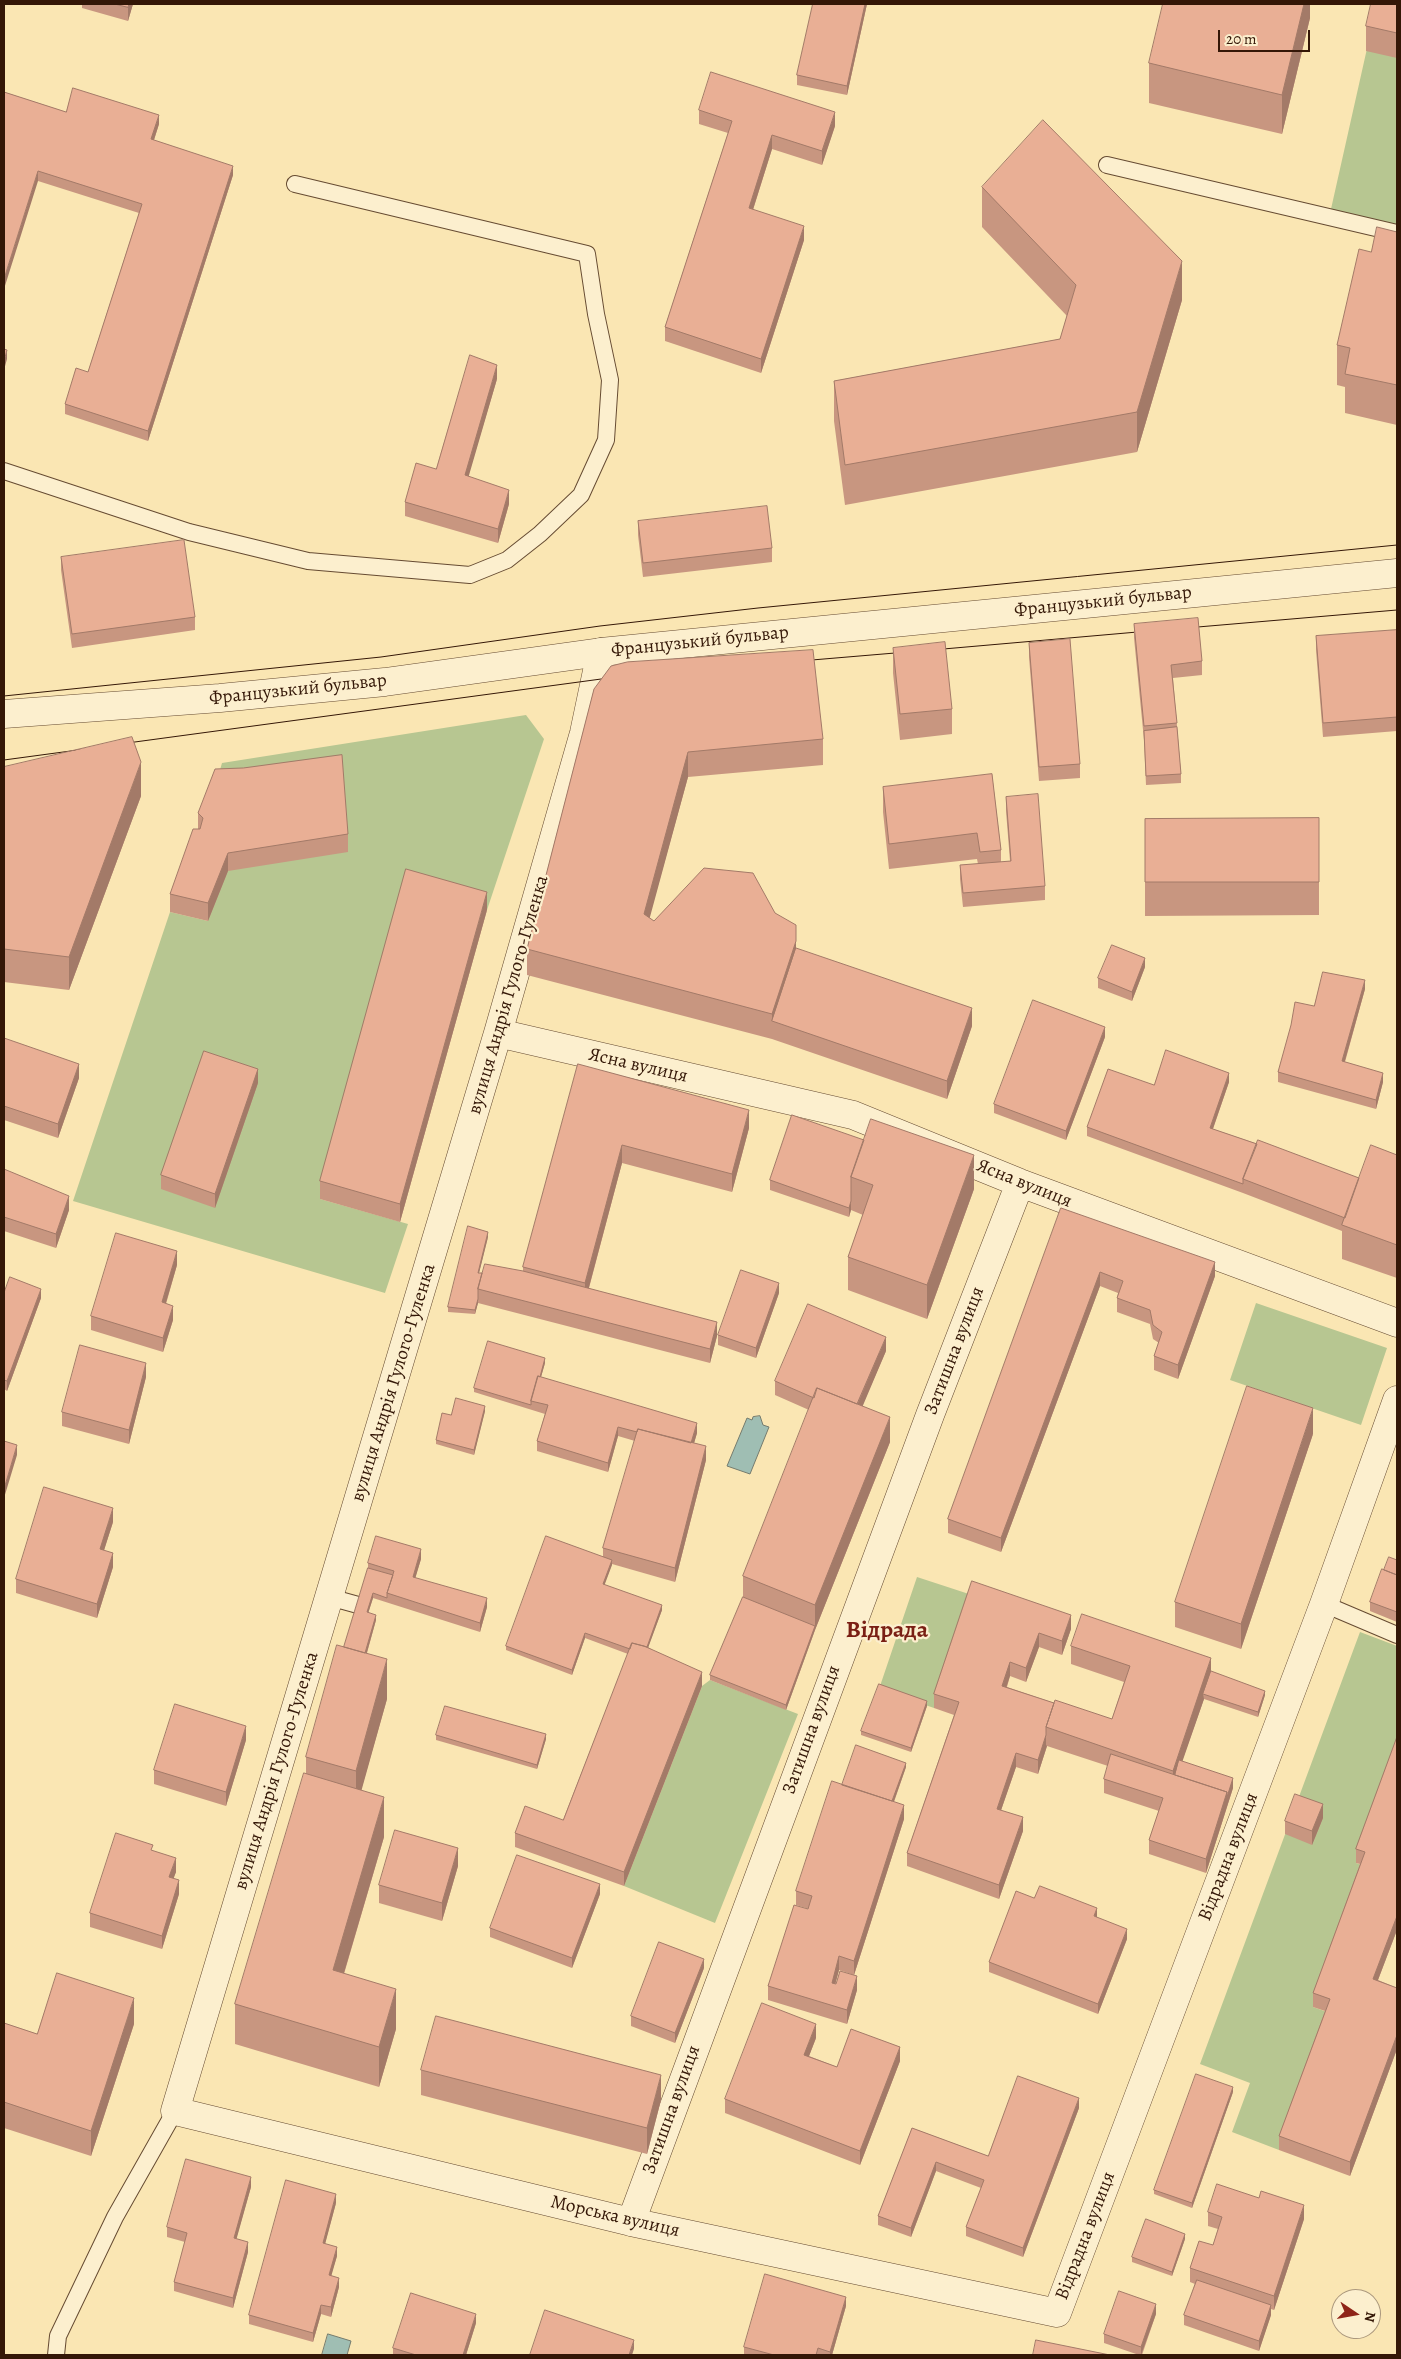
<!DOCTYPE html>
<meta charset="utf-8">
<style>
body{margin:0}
#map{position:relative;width:1401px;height:2359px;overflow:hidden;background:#fae6b3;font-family:Alegreya,serif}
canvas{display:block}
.frame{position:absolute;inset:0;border:5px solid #341707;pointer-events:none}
.north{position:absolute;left:1331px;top:2289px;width:50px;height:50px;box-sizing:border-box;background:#fcefce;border:1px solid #ac997e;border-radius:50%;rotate:102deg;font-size:14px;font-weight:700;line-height:20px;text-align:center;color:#341707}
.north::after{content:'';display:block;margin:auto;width:18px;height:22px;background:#8f2418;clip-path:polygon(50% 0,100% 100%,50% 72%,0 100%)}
.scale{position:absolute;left:1218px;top:30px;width:92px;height:22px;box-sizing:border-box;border:2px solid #341707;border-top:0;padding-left:6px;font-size:15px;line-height:18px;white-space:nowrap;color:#341707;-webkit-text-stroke:4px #fcefce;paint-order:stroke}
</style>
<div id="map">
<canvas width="1401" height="2359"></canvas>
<div class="frame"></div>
<div class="north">N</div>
<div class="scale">20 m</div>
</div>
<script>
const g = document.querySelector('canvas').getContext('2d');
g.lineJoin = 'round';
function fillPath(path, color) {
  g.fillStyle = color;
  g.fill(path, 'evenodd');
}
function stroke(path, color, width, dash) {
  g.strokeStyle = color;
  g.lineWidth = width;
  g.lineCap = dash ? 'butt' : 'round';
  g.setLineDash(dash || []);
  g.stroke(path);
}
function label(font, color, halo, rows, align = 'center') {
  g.font = font + ' Alegreya,serif';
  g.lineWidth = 4.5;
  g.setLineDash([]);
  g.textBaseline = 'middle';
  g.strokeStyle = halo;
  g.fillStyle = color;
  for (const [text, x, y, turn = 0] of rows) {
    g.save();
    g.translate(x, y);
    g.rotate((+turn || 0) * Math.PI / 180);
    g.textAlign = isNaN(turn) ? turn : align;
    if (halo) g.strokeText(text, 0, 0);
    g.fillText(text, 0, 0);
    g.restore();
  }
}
fillPath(new Path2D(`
 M1377 4H1397V225L1331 209Z
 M526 715 544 739 487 910 406 887 320 1199 408 1224 385 1293 73 1201 170 912 208 921 215 787 222 763Z
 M1256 1303 1387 1348 1361 1425 1230 1380Z
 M917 1577 972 1595 934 1708 879 1689Z
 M1360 1632 1397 1646V1751L1356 1863 1365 1866 1313 2007 1330 2013 1279 2150 1232 2132 1250 2083 1200 2064Z
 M710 1680 798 1714 715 1923 624 1886 702 1686Z`), '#b7c691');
const water = new Path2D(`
 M760 1416 763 1425 769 1427 750 1474 727 1466 747 1418 752 1420 753 1417Z
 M328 2334 351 2341 347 2355H322Z`);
fillPath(water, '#9fbeb3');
stroke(water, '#747b6e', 1);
const service = new Path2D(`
 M1107 165 1397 233
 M4 471 189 532 308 561 470 575 507 560 540 534 581 495 606 440 610 380 596 314 587 254 295 184
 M329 1597 358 1605
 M1324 1604 1397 1635
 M56 2355 58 2336 115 2217 175 2111`);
const minor = new Path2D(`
 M601 652 584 733 498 1033 175 2111 631 2222 1057 2313 1324 1604 1397 1400
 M498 1033 853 1115 1020 1183 1397 1323
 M631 2222 930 1415 1020 1183`);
const tertiary = new Path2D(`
 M4 714 220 698 385 682 601 652 1397 573`);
stroke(service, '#664b32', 18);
stroke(minor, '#664b32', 29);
stroke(tertiary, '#664b32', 29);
stroke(service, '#fcefce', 16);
stroke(minor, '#fcefce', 28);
stroke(tertiary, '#fcefce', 28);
stroke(new Path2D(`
 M1186 628 1397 610
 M932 650 1149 631
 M800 661 907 652
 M4 696 381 657 600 626 758 608 1397 545
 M120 744 616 677
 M4 760 93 748`), '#341707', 1);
fillPath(new Path2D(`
 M82 4H133L128 21 82 8Z
 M813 4H867L847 95 797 85V75Z
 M1310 4V18L1282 134 1149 103V63Z
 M1397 4V58L1366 51V26Z
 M4 92 66 112 159 124 154 140 233 175 148 441 65 414V404L88 372 139 213 38 181Z
 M699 110 835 126 822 165 772 149 753 210 804 240 761 373 665 341V327L728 133 699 124Z
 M982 187 1182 300 1137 452 845 505 834 421V381L1060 339 1067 316 982 227Z
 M1397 232V425L1345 413V387L1337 385V345L1371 252Z
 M497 379 468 476 509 504 498 543 405 516V502L436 469Z
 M638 521 772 548V562L643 577 638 535Z
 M61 557 195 617V630L72 648 61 570Z
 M1134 624 1202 661V675L1173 678 1181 774V783L1146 785 1144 740 1134 638Z
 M1397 630V731L1323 737 1316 650V636Z
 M1029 643 1080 764V778L1039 781 1029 657Z
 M893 648 952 709V734L900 740 893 673Z
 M594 689 823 739V765L688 777 649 918 654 921 775 913 796 948 972 1026 947 1099 772 1039 527 975V949Z
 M4 767 141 796 69 990 4 982Z
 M243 768 348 834V852L228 871 208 921 170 912V894L198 829V813Z
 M992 774 1001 850V862L1010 861 1006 811V797L1045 886V900L963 907 960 879V865L978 864 977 859 889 869 883 812V787Z
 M1319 818V915L1145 916V819Z
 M487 910 400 1222 320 1199V1181Z
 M1145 967 1132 1001 1098 988V978Z
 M1365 989 1345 1062 1383 1082 1376 1109 1278 1082V1072L1314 1006Z
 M1105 1037 1066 1140 994 1113V1104Z
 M4 1038 79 1078 58 1138 4 1120Z
 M578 1064 749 1128 732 1192 622 1163 589 1288 717 1336 710 1363 478 1303 475 1314 448 1312V1307L488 1237 479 1273 523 1271V1267Z
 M1229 1082 1213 1129 1359 1178 1397 1155V1278L1342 1259V1231L1243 1193 1087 1136V1127L1154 1085Z
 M258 1083 215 1208 161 1189V1175Z
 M792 1115 974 1189 927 1319 848 1290V1257L863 1215 851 1210 849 1217 770 1190V1180Z
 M4 1169 69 1210 56 1248 4 1231Z
 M1061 1208 1215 1276 1178 1379 1154 1370V1356L1159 1343 1153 1339 1150 1324 1117 1312V1298L1118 1293 1100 1286 1001 1552 948 1533V1519Z
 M177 1265 166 1304 173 1320 163 1352 91 1330V1316Z
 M4 1293 41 1298 7 1391 4 1389Z
 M779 1293 756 1358 718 1345V1335Z
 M886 1351 862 1406 890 1442 815 1630 786 1710 710 1680V1675L743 1597V1576L809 1410 775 1395V1381Z
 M545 1363 541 1377 697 1433 694 1443 706 1460 675 1582 612 1564 604 1585 662 1610 648 1647 702 1686 624 1886 515 1847V1833L563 1820 628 1654 585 1638 572 1675 506 1650V1646L603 1557V1548L635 1441 618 1436 608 1472 537 1451V1441L545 1414 474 1392V1388Z
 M146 1377 129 1444 62 1426V1412Z
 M485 1411 474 1455 436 1444V1440Z
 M1313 1434 1241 1649 1175 1627V1602Z
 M113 1522 104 1550 113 1567 97 1618 16 1593V1579Z
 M421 1559 415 1578 487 1607 480 1632 373 1598 368 1613 376 1620 367 1653 387 1699 361 1790 384 1837 344 1974 396 2029 379 2087 235 2044V2004L306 1774V1757L344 1647 368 1568V1563Z
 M1397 1560V1622L1370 1611V1602L1384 1570Z
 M972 1581 1071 1629 1062 1655 1039 1647 1026 1682 1010 1676 1007 1687 1054 1703 1112 1719 1124 1682 1071 1664V1646L1211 1671 1265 1695 1258 1717 1204 1699 1182 1761 1233 1788 1206 1873 1149 1854V1840L1159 1811 1104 1793V1779L1108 1766 1047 1746 1038 1774 1016 1767 1001 1810 1023 1831 999 1899 907 1866V1853L954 1715 934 1708V1694Z
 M927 1706 911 1752 861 1735V1731Z
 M436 1735 546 1739 537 1769 436 1740Z
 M1397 1737V1930L1378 1980 1397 1988V2049L1350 2176 1279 2150V2136L1325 2011 1313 2007V1993L1360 1864 1356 1863V1849Z
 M246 1740 226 1806 154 1784V1770Z
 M906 1767 894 1802 904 1819 854 1975 839 1970 835 1984 857 1990 847 2024 768 2000V1986L809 1909 796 1905V1891L842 1785Z
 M1323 1818 1312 1845 1285 1834V1821Z
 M153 1851 176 1872 173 1878 179 1894 162 1949 90 1927V1913Z
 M458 1866 442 1921 379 1903V1885Z
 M600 1894 572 1968 490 1937V1928Z
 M1034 1898 1097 1918 1127 1939 1098 2014 989 1972V1962Z
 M704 1968 675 2043 631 2026V2016Z
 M4 2023 37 2034 134 2024 91 2156 4 2128Z
 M816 2038 809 2056 837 2067 900 2061 860 2165 725 2113V2099Z
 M421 2070 661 2100 647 2154 421 2095Z
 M1233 2092 1192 2208 1154 2194V2190Z
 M1079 2108 1023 2257 966 2236V2227L981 2188 936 2171 911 2237 878 2225V2216L912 2128 988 2156Z
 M251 2187 236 2239 248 2252 233 2308 174 2291V2282L185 2242 167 2237V2227Z
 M336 2203 325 2243 337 2256 331 2275 339 2287 331 2317 321 2314 313 2342 249 2324V2315Z
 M1208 2212 1304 2219 1274 2310 1271 2309V2315L1259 2351 1184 2325V2315L1195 2284 1190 2282V2268L1213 2245 1218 2229 1208 2226Z
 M1185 2239 1172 2276 1132 2262V2257Z
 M846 2306 832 2355H744V2347Z
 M1156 2314 1142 2355H1139L1104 2343V2334Z
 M476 2323 466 2355H393V2348Z`), '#c89680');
fillPath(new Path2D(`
 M129 4H133L128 21V7Z
 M865 4H867L847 95V86Z
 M1304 4H1310V18L1282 134V95Z
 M835 112V126L822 165V151Z
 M159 115V124L151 149V139Z
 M772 135V149L749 222V208Z
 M233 166V175L148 441V431Z
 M38 171V181L4 289V279Z
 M804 226V240L761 373V359Z
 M1182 261V300L1137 452V412Z
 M7 350V359L4 370V361Z
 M497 365V379L465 489V475Z
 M509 490V504L498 543V529Z
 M688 752V777L644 939V914Z
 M141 762V796L69 990V957Z
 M228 853V871L208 921V903Z
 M487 892V910L400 1222V1204Z
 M796 941V966L772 1021V1014Z
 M1145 958V967L1132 1001V992Z
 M1365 980V989L1342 1071V1061Z
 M972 1008V1026L947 1099V1081Z
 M1105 1027V1037L1066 1140V1131Z
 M79 1064V1078L58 1138V1124Z
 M258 1069V1083L215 1208V1194Z
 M1229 1073V1082L1210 1137V1128Z
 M1383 1073V1082L1376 1109V1100Z
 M749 1110V1128L732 1192V1174Z
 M622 1145V1163L585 1302V1283Z
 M974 1155V1189L927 1319V1285Z
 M69 1196V1210L56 1248V1234Z
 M851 1201V1210L849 1217V1208Z
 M488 1232V1237L478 1277V1273Z
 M177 1251V1265L162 1316V1302Z
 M1215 1262V1276L1178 1379V1365Z
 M1100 1272V1286L1001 1552V1538Z
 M779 1283V1293L756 1358V1348Z
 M41 1289V1298L7 1391V1381Z
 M478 1299V1303L475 1314V1310Z
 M173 1306V1320L163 1352V1338Z
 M717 1322V1336L710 1363V1349Z
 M886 1337V1351L853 1429V1415Z
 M545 1358V1363L534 1401H533Z
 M146 1363V1377L129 1444V1430Z
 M485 1406V1411L474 1455V1450Z
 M1313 1408V1434L1241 1649V1624Z
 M890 1417V1442L815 1630V1605Z
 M697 1423V1433L690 1457V1447Z
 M618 1427V1436L608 1472V1463Z
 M17 1445V1455L4 1498V1489Z
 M706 1446V1460L675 1582V1568Z
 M113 1508V1522L100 1563V1549Z
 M421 1549V1559L413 1586V1577Z
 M113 1553V1567L97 1618V1604Z
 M612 1560V1565L603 1589V1584Z
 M373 1593V1598L367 1617V1612Z
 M487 1598V1607L480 1632V1623Z
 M662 1605V1610L644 1659V1655Z
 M376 1615V1620L365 1659V1654Z
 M1071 1615V1629L1062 1655V1641Z
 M815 1626V1630L786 1710V1705Z
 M585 1633V1638L572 1675V1670Z
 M1039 1633V1647L1026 1682V1668Z
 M1211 1658V1676L1203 1694 1204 1699 1176 1780 1173 1779V1771Z
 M387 1659V1699L356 1810V1771Z
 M1010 1662V1676L1002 1700V1686Z
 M702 1672V1686L624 1886V1872Z
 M1265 1691V1695L1258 1717V1712Z
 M927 1701V1706L911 1752V1748Z
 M246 1726V1740L226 1806V1792Z
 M546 1734V1739L537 1769V1765Z
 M1046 1735V1745L1047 1746 1038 1774V1760Z
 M1016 1753V1767L997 1822V1809Z
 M906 1763V1767L889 1815V1810Z
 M1233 1778V1788L1206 1873V1859L1227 1792Z
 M384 1797V1837L333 2010V1970Z
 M1323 1804V1818L1312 1845V1831Z
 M904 1805V1819L854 1975V1961Z
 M1023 1817V1831L999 1899V1885Z
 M458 1848V1866L442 1921V1903Z
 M176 1858V1872L169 1891V1877Z
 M179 1880V1894L162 1949V1936Z
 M600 1884V1894L572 1968V1958Z
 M1097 1908V1918L1094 1916Z
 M1397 1916V1930L1373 1993V1979Z
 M1127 1929V1939L1098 2014V2004Z
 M839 1956V1970L832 1997V1983Z
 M704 1959V1968L675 2043V2033Z
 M857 1976V1990L847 2024V2010Z
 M396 1989V2029L379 2087V2047Z
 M134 1998V2024L91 2156V2131Z
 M816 2024V2038L804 2069V2055Z
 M1397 2035V2049L1350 2176V2162Z
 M900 2047V2061L860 2165V2151Z
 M661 2075V2100L647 2154V2128Z
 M1233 2087V2092L1192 2208V2203Z
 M1079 2098V2108L1023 2257V2248Z
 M936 2162V2171L911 2237V2228Z
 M251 2177V2187L234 2248V2238Z
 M336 2194V2203L323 2252V2243Z
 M1304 2205V2219L1274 2310V2296Z
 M1185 2234V2239L1172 2276V2272Z
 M248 2242V2252L233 2308V2298Z
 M337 2247V2256L329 2284V2275Z
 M339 2278V2287L331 2317V2307Z
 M846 2297V2306L832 2355H830V2352Z
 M1156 2304V2314L1141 2355V2347Z
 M321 2305V2314L313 2342V2333Z
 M1271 2305V2315L1259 2351V2341Z
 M476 2314V2323L466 2355H463Z
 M634 2340V2349L632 2355H629Z`), '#a37a68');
const building = new Path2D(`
 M115 4H129L128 7Z
 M813 4H865L847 86 797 75Z
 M1163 4H1304L1282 95 1149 63Z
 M1371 4H1397V33L1366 26Z
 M711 72 835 112 822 151 772 135 749 208 804 226 761 359 665 327 732 121 699 110Z
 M73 88 159 115 151 139 233 166 148 431 65 404 76 368 88 372 142 204 38 171 4 279V92L66 112Z
 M1043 120 1182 261 1137 412 845 465 834 381 1060 339 1076 285 982 187Z
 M1377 227 1397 232V385L1345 374 1350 348 1337 345 1359 249 1371 252Z
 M4 349 7 350 4 361Z
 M470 355 497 365 465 475 509 490 498 529 405 502 416 463 436 469Z
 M767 506 772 548 643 563 638 521Z
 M184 540 195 617 72 634 61 557Z
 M1198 618 1202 661 1171 665 1177 723 1144 726 1134 624Z
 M1397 630V717L1323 723 1316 636Z
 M1070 639 1080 764 1039 767 1029 643Z
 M945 642 952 709 900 714 893 648Z
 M813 650 823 739 688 752 644 914 654 921 704 868 753 873 775 913 796 925V941L772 1014 527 949 594 689 611 666 627 662Z
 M1177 727 1181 774 1146 776 1144 731Z
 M132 737 141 762 69 957 4 949V767Z
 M342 755 348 834 228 853 208 903 170 894 193 829H200L203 818 198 813 215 769 243 768Z
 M992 774 1001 850 980 852 977 833 889 844 883 787Z
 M1038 794 1045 886 963 893 960 865 1011 861 1006 797Z
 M1319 818V882H1145V819Z
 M406 869 487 892 400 1204 320 1181Z
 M1112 945 1145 958 1132 992 1098 978Z
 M796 948 972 1008 947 1081 772 1021Z
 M1323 972 1365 980 1342 1061 1383 1073 1376 1100 1278 1072 1291 1025 1295 1002 1314 1006Z
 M1033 1000 1105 1027 1066 1131 994 1104Z
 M4 1038 79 1064 58 1124 4 1106Z
 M1166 1050 1229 1073 1210 1128 1257 1144 1243 1179V1184L1087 1127 1108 1069 1154 1085Z
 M204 1051 258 1069 215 1194 161 1175Z
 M578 1064 749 1110 732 1174 622 1145 585 1283 523 1267Z
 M792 1115 864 1140 851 1177V1201L849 1208 770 1180Z
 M871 1119 974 1155 927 1285 848 1257 873 1185 851 1177Z
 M1258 1140 1359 1178 1345 1218 1243 1179Z
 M1371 1145 1397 1155V1245L1342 1225Z
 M4 1169 69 1196 56 1234 4 1217Z
 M1061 1208 1215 1262 1178 1365 1154 1356 1162 1332 1153 1325 1150 1310 1117 1298 1123 1281 1100 1272 1001 1538 948 1519Z
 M468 1226 488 1232 478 1273H482L478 1289V1299L475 1310 448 1307Z
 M116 1233 177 1251 162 1302 173 1306 163 1338 91 1316Z
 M485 1264 523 1271 717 1322 710 1349 478 1289Z
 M741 1270 779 1283 756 1348 718 1335Z
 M10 1277 41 1289 7 1381 4 1380V1293Z
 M808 1304 886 1337 857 1404 817 1388 814 1398 775 1381Z
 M488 1341 545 1358 540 1377 538 1376 531 1401V1405L474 1388Z
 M80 1345 146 1363 129 1430 62 1412Z
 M538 1376 697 1423 691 1443 638 1429 637 1432 618 1427 608 1463 537 1441 548 1405 531 1401Z
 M1247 1386 1313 1408 1241 1624 1175 1602Z
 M817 1388 890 1417 815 1605 743 1576Z
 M456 1398 485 1406 474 1450 436 1440 442 1413 451 1415Z
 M638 1429 706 1446 675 1568 603 1548Z
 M4 1441 17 1445 4 1489Z
 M44 1487 113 1508 100 1549 113 1553 97 1604 16 1579Z
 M376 1536 421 1549 413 1577 487 1598 480 1623 387 1593 394 1571 368 1563Z
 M546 1536 612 1560 603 1584 662 1605 647 1647 632 1643 630 1649 585 1633 572 1670 506 1646Z
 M1389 1557 1397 1560V1575L1384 1570Z
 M368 1568 393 1575 387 1593V1598L373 1593 367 1612 376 1615 365 1653 344 1647Z
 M1382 1569 1397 1575V1612L1370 1602Z
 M972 1581 1071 1615 1062 1641 1039 1633 1026 1668 1010 1662 1002 1686 1054 1703 1046 1727V1735L1038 1760 1016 1753 997 1809 1023 1817 999 1885 907 1853 959 1702 934 1694Z
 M743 1597 815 1626 786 1705 710 1675Z
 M1082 1614 1211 1658 1173 1771 1046 1727 1055 1700 1112 1719 1130 1666 1071 1646Z
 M632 1643 644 1646 702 1672 624 1872 515 1833 525 1806 563 1820Z
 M337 1645 387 1659 356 1771 306 1757Z
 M1211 1671 1265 1691 1258 1712 1203 1694Z
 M879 1684 927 1701 911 1748 861 1731Z
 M175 1704 246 1726 226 1792 154 1770Z
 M445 1706 546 1734 537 1765 436 1735Z
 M1397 1737V1916L1373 1979 1397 1988V2035L1350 2162 1279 2136 1330 1999 1313 1993 1365 1852 1356 1849Z
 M856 1745 906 1763 892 1801 842 1785Z
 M1111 1754 1227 1792 1206 1859 1149 1840 1163 1798 1104 1779Z
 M1179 1760 1233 1778 1227 1797V1792L1175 1775Z
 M304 1773 384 1797 333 1970 396 1989 379 2047 235 2004Z
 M832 1781 904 1805 854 1961 839 1956 832 1983 836 1984 840 1971 857 1976 847 2010 768 1986 794 1905 808 1909 812 1896 796 1891Z
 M1295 1794 1323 1804 1312 1831 1285 1821Z
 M395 1830 458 1848 442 1903 379 1885Z
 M116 1833 153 1845 151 1850 176 1858 169 1877 179 1880 162 1936 90 1913Z
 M517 1855 600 1884 572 1958 490 1928Z
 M1040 1886 1097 1908 1094 1916 1127 1929 1098 2004 989 1962 1016 1891 1034 1898Z
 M659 1942 704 1959 675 2033 631 2016Z
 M57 1973 134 1998 91 2131 4 2102V2023L37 2034Z
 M762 2003 816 2024 804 2055 837 2067 851 2029 900 2047 860 2151 725 2099Z
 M436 2016 661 2075 647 2128 421 2070Z
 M1196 2074 1233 2087 1192 2203 1154 2190Z
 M1018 2076 1079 2098 1023 2248 966 2227 984 2180 936 2162 911 2228 878 2216 912 2128 988 2156Z
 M186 2159 251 2177 234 2238 248 2242 233 2298 174 2282 187 2233 167 2227Z
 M286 2180 336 2194 323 2243 337 2247 329 2275 339 2278 331 2307 321 2305 313 2333 249 2315Z
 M1217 2184 1259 2198 1261 2191 1304 2205 1274 2296 1190 2268 1199 2241 1213 2245 1222 2217 1208 2212Z
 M1146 2219 1185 2234 1172 2272 1132 2257Z
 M765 2274 846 2297 830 2352 818 2348 816 2355H774L744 2347Z
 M1197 2280 1271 2305 1259 2341 1184 2315Z
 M1119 2291 1156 2304 1141 2347 1104 2334Z
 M411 2293 476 2314 463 2355H416L393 2348Z
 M545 2310 634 2340 629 2355H530Z
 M1036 2340 1110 2355H1033Z`);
fillPath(building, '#e9af95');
stroke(building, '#a37a68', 1);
label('19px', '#341707', '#fcefce', [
 ["Французький бульвар",1103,602,-6],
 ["Французький бульвар",700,642,-6],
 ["Французький бульвар",298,690,-6],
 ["вулиця Андрія Гулого-Гуленка",509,995,-74],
 ["Ясна вулиця",638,1066,13],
 ["Ясна вулиця",1024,1184,22],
 ["Затишна вулиця",955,1351,-69],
 ["вулиця Андрія Гулого-Гуленка",394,1383,-73],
 ["Затишна вулиця",812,1730,-70],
 ["вулиця Андрія Гулого-Гуленка",277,1771,-73],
 ["Відрадна вулиця",1229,1857,-69],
 ["Затишна вулиця",672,2110,-70],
 ["Морська вулиця",615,2217,13],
 ["Відрадна вулиця",1086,2236,-69]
]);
label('bold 24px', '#7a1f14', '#fcefce', [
 ["Відрада",887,1631]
]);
</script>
